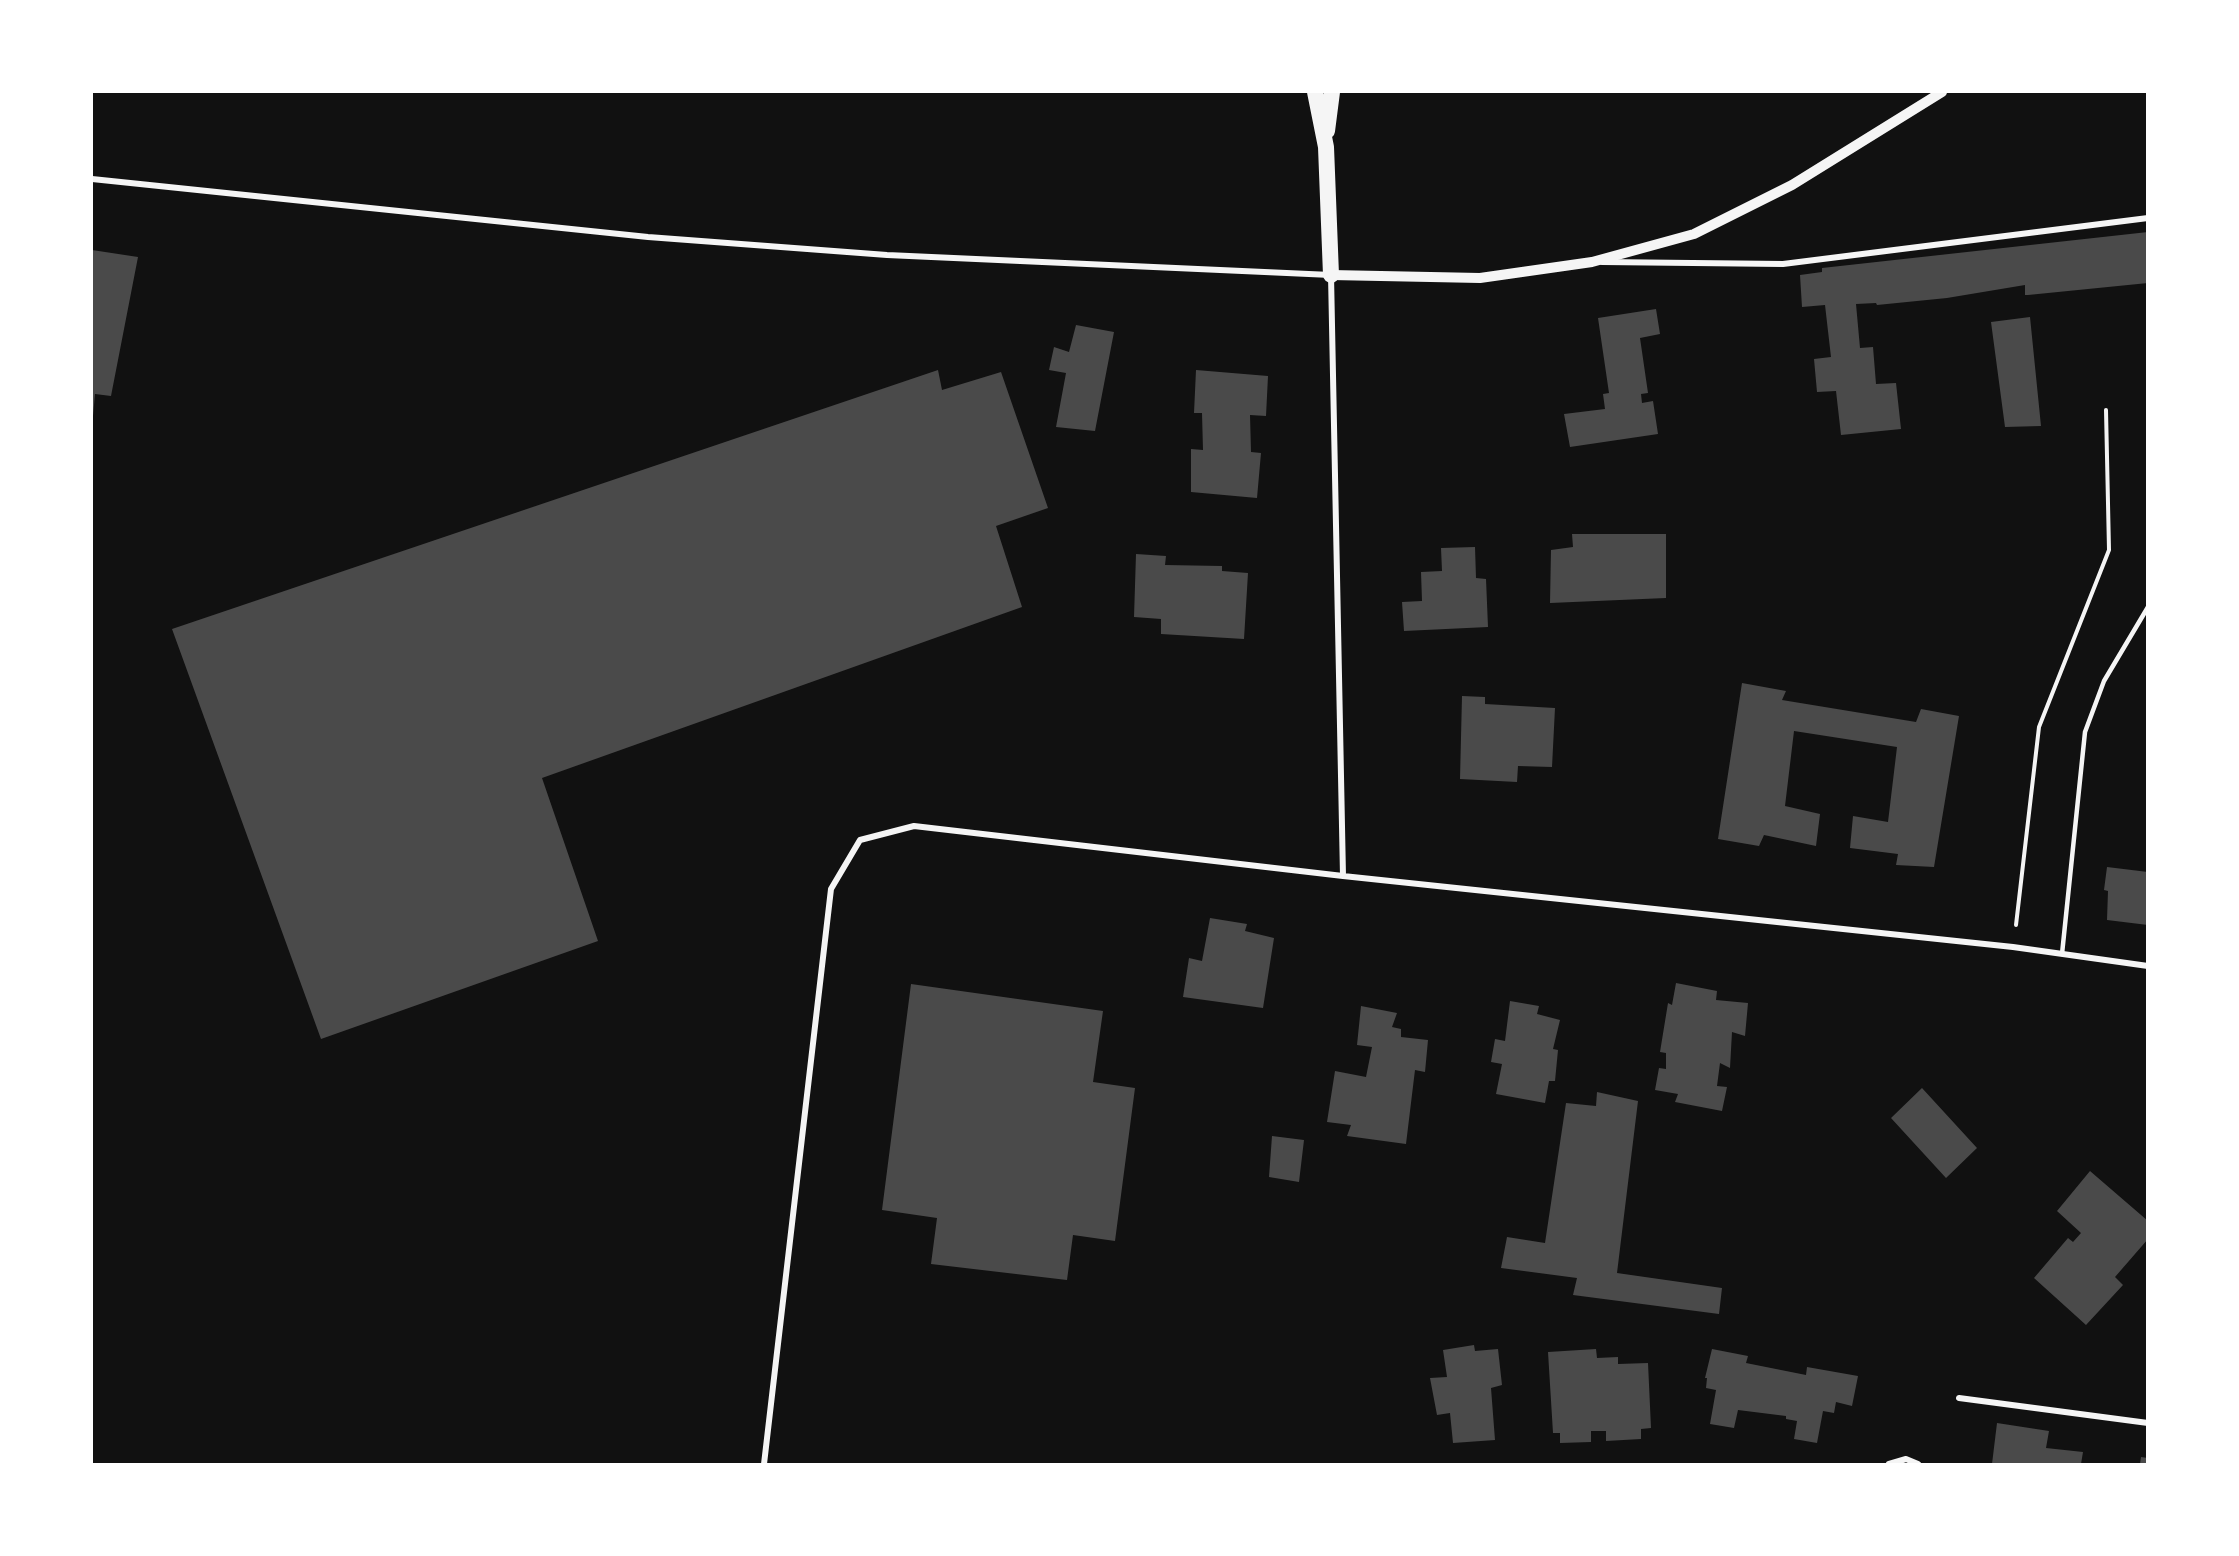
<!DOCTYPE html>
<style>
body{margin:0}
#map{position:relative;width:2239px;height:1556px;overflow:hidden;background:#111;font-family:"Titillium Web",sans-serif}
canvas{display:block}
.frame{position:absolute;inset:0;border:93px solid #fff;pointer-events:none}
</style>
<div id="map">
<canvas width="2239" height="1556"></canvas>
<div class="frame"></div>
</div>
<script>
const g = document.querySelector('canvas').getContext('2d');
g.lineJoin = 'round';
function fillPath(path, color) {
  g.fillStyle = color;
  g.fill(path, 'evenodd');
}
function stroke(path, color, width, dash) {
  g.strokeStyle = color;
  g.lineWidth = width;
  g.lineCap = dash ? 'butt' : 'round';
  g.setLineDash(dash || []);
  g.stroke(path);
}
fillPath(new Path2D(`
 M2148 232V283L2028 295H2025V285L1947 298 1877 305 1876 303 1856 304 1860 348 1873 347 1876 384 1896 383 1901 429 1841 435 1836 391 1817 392 1814 359 1831 357 1825 305 1802 307 1800 275 1822 272V268Z
 M92 250 138 257 111 396 95 394 93 416Z
 M1656 309 1660 334 1640 338 1648 393 1641 394 1642 403 1653 401 1658 434 1570 447 1564 414 1605 409 1603 394 1609 393 1598 318Z
 M2030 317 2041 426 2005 427 1991 322Z
 M1076 325 1114 332 1095 431 1056 427 1066 373 1049 370 1054 347 1069 352Z
 M938 370 942 390 1001 372 1048 508 996 526 1022 607 542 778 598 941 321 1039 172 629Z
 M1196 370 1268 376 1266 416 1250 415 1251 452 1261 453 1257 498 1191 492V449L1203 450 1202 413H1194Z
 M1572 534H1666V598L1550 603 1551 550 1573 547Z
 M1475 547 1476 578 1486 579 1488 627 1404 631 1402 602 1422 601 1421 572 1442 571 1441 548Z
 M1136 554 1166 556 1165 565 1222 566V571L1248 573 1244 639 1161 634V619L1134 617Z
 M1742 683 1786 691 1782 700 1916 722 1921 709 1959 716 1934 867 1896 865 1898 854 1850 848 1853 816 1888 822 1897 747 1794 731 1785 806 1820 814 1816 846 1764 835 1759 846 1718 839Z
 M1462 696 1485 697V704L1555 708 1552 767 1518 766 1517 782 1460 779Z
 M2107 867 2148 872V925L2107 920 2108 891 2104 890Z
 M1210 918 1247 924 1245 931 1274 938 1263 1008 1183 997 1189 958 1202 961Z
 M1676 983 1717 991 1716 1000 1748 1003 1745 1036 1732 1032 1730 1068 1720 1063 1717 1086 1727 1087 1722 1111 1675 1102 1678 1094 1655 1090 1659 1068 1666 1069V1053L1660 1052 1668 1003 1672 1005Z
 M911 984 1103 1011 1093 1082 1135 1088 1115 1241 1073 1235 1067 1280 931 1264 937 1218 882 1210Z
 M1510 1001 1539 1006 1537 1014 1560 1020 1553 1049 1558 1050 1555 1081H1549L1545 1103 1496 1094 1502 1064 1491 1062 1495 1039 1505 1041Z
 M1361 1006 1397 1013 1392 1027 1401 1029V1037L1428 1040 1425 1072 1415 1070 1406 1144 1347 1136 1351 1125 1327 1122 1335 1071 1366 1077 1372 1047 1357 1045Z
 M1922 1088 1977 1148 1946 1178 1891 1118Z
 M1597 1092 1638 1101 1617 1273 1722 1288 1719 1314 1573 1295 1577 1278 1501 1268 1507 1237 1545 1243 1566 1103 1596 1106Z
 M1272 1136 1304 1140 1299 1182 1269 1177Z
 M2090 1171 2148 1221V1239L2115 1277 2123 1285 2086 1325 2034 1278 2068 1238 2073 1242 2081 1233 2057 1211Z
 M1474 1345 1475 1351 1498 1349 1502 1385 1491 1388 1495 1440 1453 1443 1450 1413 1437 1415 1430 1378 1447 1377 1443 1350Z
 M1596 1349 1597 1358 1618 1357V1364L1648 1363 1651 1428 1641 1429V1439L1606 1441V1431H1591V1442L1560 1443V1433H1553L1548 1352Z
 M1712 1349 1748 1356 1746 1363 1806 1375 1807 1367 1858 1376 1852 1406 1836 1402 1834 1413 1823 1411 1817 1443 1794 1439 1797 1421 1786 1419V1416L1738 1410 1734 1428 1710 1424 1716 1390 1706 1388 1707 1378H1705Z
 M1997 1423 2049 1431 2046 1448 2083 1452 2081 1464H1992Z
 M2141 1457 2148 1458V1464H2140Z`), '#4a4a4a');
stroke(new Path2D(`
 M2016 925 2039 727 2109 550 2106 410`), '#f5f5f5', 4);
stroke(new Path2D(`
 M2062 954 2085 732 2104 681 2148 607`), '#f5f5f5', 4.5);
stroke(new Path2D(`
 M92 179 648 237 887 255 1331 275 1343 876
 M1602 262 1783 264 2148 218
 M1959 1398 2148 1423
 M764 1464 831 889 860 840 914 826 1343 876 2013 947 2148 966
 M1889 1464 1906 1459 1918 1464`), '#f5f5f5', 6);
stroke(new Path2D(`
 M1331 275 1480 278 1592 262 1694 234 1792 185 1942 92`), '#f5f5f5', 10);
stroke(new Path2D(`
 M1315 92 1326 147 1331 275
 M1327 131 1332 92`), '#f5f5f5', 16);
</script>
